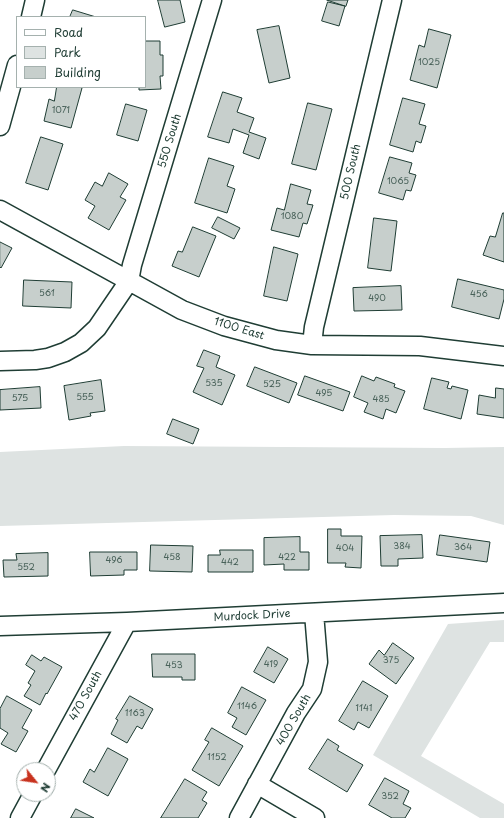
<!DOCTYPE html>
<style>
body{margin:0}
#map{position:relative;width:504px;height:818px;overflow:hidden;background:#fff;font-family:"Playpen Sans",sans-serif}
canvas{display:block}
.legend{position:absolute;left:16px;top:16px;width:130px;height:72px;box-sizing:border-box;background:#fff;border:1px solid #a5b1ae;margin:0;padding:5px 7px;list-style:none;font-size:12px;color:#1f3d34}
.legend li{display:flex;align-items:center;gap:8px;height:20px}
.legend b{width:20px;border:1px solid #a5b1ae}
.north{position:absolute;left:16px;top:762px;width:40px;height:40px;box-sizing:border-box;background:#fff;border:1px solid #a5b1ae;border-radius:50%;rotate:120deg;font-size:11px;font-weight:700;line-height:16px;text-align:center;color:#1f3d34}
.north::after{content:'';display:block;margin:auto;width:14px;height:18px;background:#c8321e;clip-path:polygon(50% 0,100% 100%,50% 72%,0 100%)}
</style>
<div id="map">
<canvas width="504" height="818"></canvas>
<ul class="legend">
<li><b style="height:5px;background:#fff"></b>Road</li>
<li><b style="height:11px;background:#dee3e2"></b>Park</li>
<li><b style="height:11px;background:#c7cfcc"></b>Building</li>
</ul>
<div class="north">N</div>
</div>
<script>
const g = document.querySelector('canvas').getContext('2d');
g.lineJoin = 'round';
function fillPath(path, color) {
  g.fillStyle = color;
  g.fill(path, 'evenodd');
}
function stroke(path, color, width, dash) {
  g.strokeStyle = color;
  g.lineWidth = width;
  g.lineCap = dash ? 'butt' : 'round';
  g.setLineDash(dash || []);
  g.stroke(path);
}
function label(font, color, halo, rows, align = 'center') {
  g.font = font + ' "Playpen Sans",sans-serif';
  g.lineWidth = 3;
  g.setLineDash([]);
  g.textBaseline = 'middle';
  g.strokeStyle = halo;
  g.fillStyle = color;
  for (const [text, x, y, turn = 0] of rows) {
    g.save();
    g.translate(x, y);
    g.rotate((+turn || 0) * Math.PI / 180);
    g.textAlign = isNaN(turn) ? turn : align;
    if (halo) g.strokeText(text, 0, 0);
    g.fillText(text, 0, 0);
    g.restore();
  }
}
fillPath(new Path2D(`
 M124 446 445 448 504 447V525L471 516 394 515 0 526V452Z
 M504 620V642H490L421 756 504 804V818H480L373 755 448 624Z`), '#dee3e2');
const building = new Path2D(`
 M158 0H180L185 22 165 27Z
 M327 0H348L346 6Z
 M328 2 345 6 339 26 322 21Z
 M73 10 96 17H70Z
 M279 26 290 78 269 83 257 30Z
 M429 29 451 35 437 88 410 80 419 45 424 47Z
 M145 41H160V55H163V76H160L161 89 139 90V87H145Z
 M57 87H79L82 88 71 128 44 121 49 99 54 101Z
 M223 92 242 98 237 112 254 118 249 132 266 138 259 159 243 153 249 135 233 129 229 143 208 137Z
 M403 98 425 104 419 124 426 126 421 143 416 141 413 152 390 145Z
 M308 103 332 109 316 170 292 164Z
 M126 104 147 110 138 141 117 135Z
 M41 137 63 144 48 190 26 183Z
 M390 157 412 163 409 173 416 175 411 191 406 190 403 200 379 193Z
 M209 158 234 166 227 186 235 189 227 213 195 203Z
 M109 173 128 184 120 197 126 200 109 230 88 218 95 206 85 200 95 182 102 186Z
 M291 184 311 190 307 204 313 205 307 224 303 223 299 237 271 230 277 208 284 210Z
 M503 213H504V262L483 255 490 236 495 237Z
 M218 217 240 228 234 239 212 228Z
 M374 218 397 221 391 271 368 268Z
 M193 227 216 236 199 277 172 266 178 251 182 252Z
 M0 242 12 248 1 268 0 267Z
 M274 247 298 254 287 301 264 296Z
 M458 279 504 290V299L499 319 452 307Z
 M24 280 72 282 71 308 23 306Z
 M401 286 402 310 354 311 353 288Z
 M204 350 220 356 216 367 235 375 222 405 193 392 204 368 197 366Z
 M255 367 297 383 289 403 247 386Z
 M305 376 350 392 343 411 298 395Z
 M362 376 374 381 376 377 395 384 394 387 405 391 396 413 386 409 383 419 364 412 368 403 354 397Z
 M432 378 449 382 447 388 451 389 452 386 468 390 461 419 424 409Z
 M101 380 105 411 90 413 91 416 69 420 64 386Z
 M40 387 41 408 0 410V390Z
 M496 388 504 389V418L477 414 479 395 495 398Z
 M173 419 199 429 193 444 167 434Z
 M328 529H341V536H362L361 568 345 567 346 563H328Z
 M422 535 423 558 398 559V566H381L380 536Z
 M440 535 490 542 487 562 437 555Z
 M300 537V552H309V570H284V564L264 565V538Z
 M151 545 193 546 192 572 150 571Z
 M220 550H253V572H208V555H220Z
 M90 552H137V570H124V575L91 576Z
 M48 553V576L4 577 3 560H17L16 554Z
 M393 643 414 658 396 684 369 664 379 650 384 655Z
 M268 647 288 659 274 683 254 672Z
 M152 654H195V680H182V677H153Z
 M32 655 41 661 44 657 62 667 47 694 46 693 40 705 24 696 31 685 28 683 35 671 26 665Z
 M363 681 388 696 369 728 358 722 354 730 339 721Z
 M242 687 266 700 246 735 232 727 237 718 228 713Z
 M7 696 32 710 22 728 28 731 16 752 1 744 8 733 0 728V709Z
 M130 696 153 709 142 729 137 726 127 743 111 734 118 720 116 719Z
 M212 728 243 746 219 786 192 770 209 742 205 740Z
 M328 739 339 746 337 750 363 765 347 792 309 769Z
 M108 748 128 759 108 796 83 782 90 769 94 772Z
 M385 778 409 791 403 804 411 808 405 818H392L369 805Z
 M185 779 207 792 202 800 207 803 198 818H161Z
 M76 809 94 818H71Z`);
fillPath(building, '#c7cfcc');
stroke(building, '#1f3d34', 1);
const minor = new Path2D(`
 M31 17 35 0
 M0 126 17 65
 M0 210 182 310 224 326 276 340 312 345 420 346 504 356
 M312 345 314 327 392 0
 M0 361 35 360 48 358 65 352 81 343 97 328 129 281 132 265 212 0
 M0 626 127 622 504 603
 M46 770 127 622
 M257 784 315 818
 M20 818 33 794
 M239 818 296 713 312 689 318 662 314 613`);
stroke(minor, '#1f3d34', 21);
stroke(minor, '#fff', 18);
label('9px', '#49625a', null, [
 ["1025",429,63],
 ["1071",61,111],
 ["1065",398,182],
 ["1080",292,217],
 ["561",47,294],
 ["456",479,295],
 ["490",377,299],
 ["535",214,384],
 ["525",272,385],
 ["495",324,394],
 ["555",85,398],
 ["575",20,399],
 ["485",381,400],
 ["384",402,547],
 ["364",463,548],
 ["404",345,549],
 ["458",172,558],
 ["422",287,558],
 ["496",114,561],
 ["442",230,563],
 ["552",26,568],
 ["375",391,661],
 ["419",271,665],
 ["453",174,666],
 ["1146",247,707],
 ["1141",364,709],
 ["1163",135,714],
 ["1152",217,758],
 ["352",390,797]
]);
label('11px', '#1f3d34', '#fff', [
 ["550 South",170,141,-73],
 ["500 South",351,172,-77],
 ["1100 East",239,329,17],
 ["Murdock Drive",252,616,-3],
 ["470 South",86,696,-61],
 ["400 South",294,720,-60]
]);
</script>
